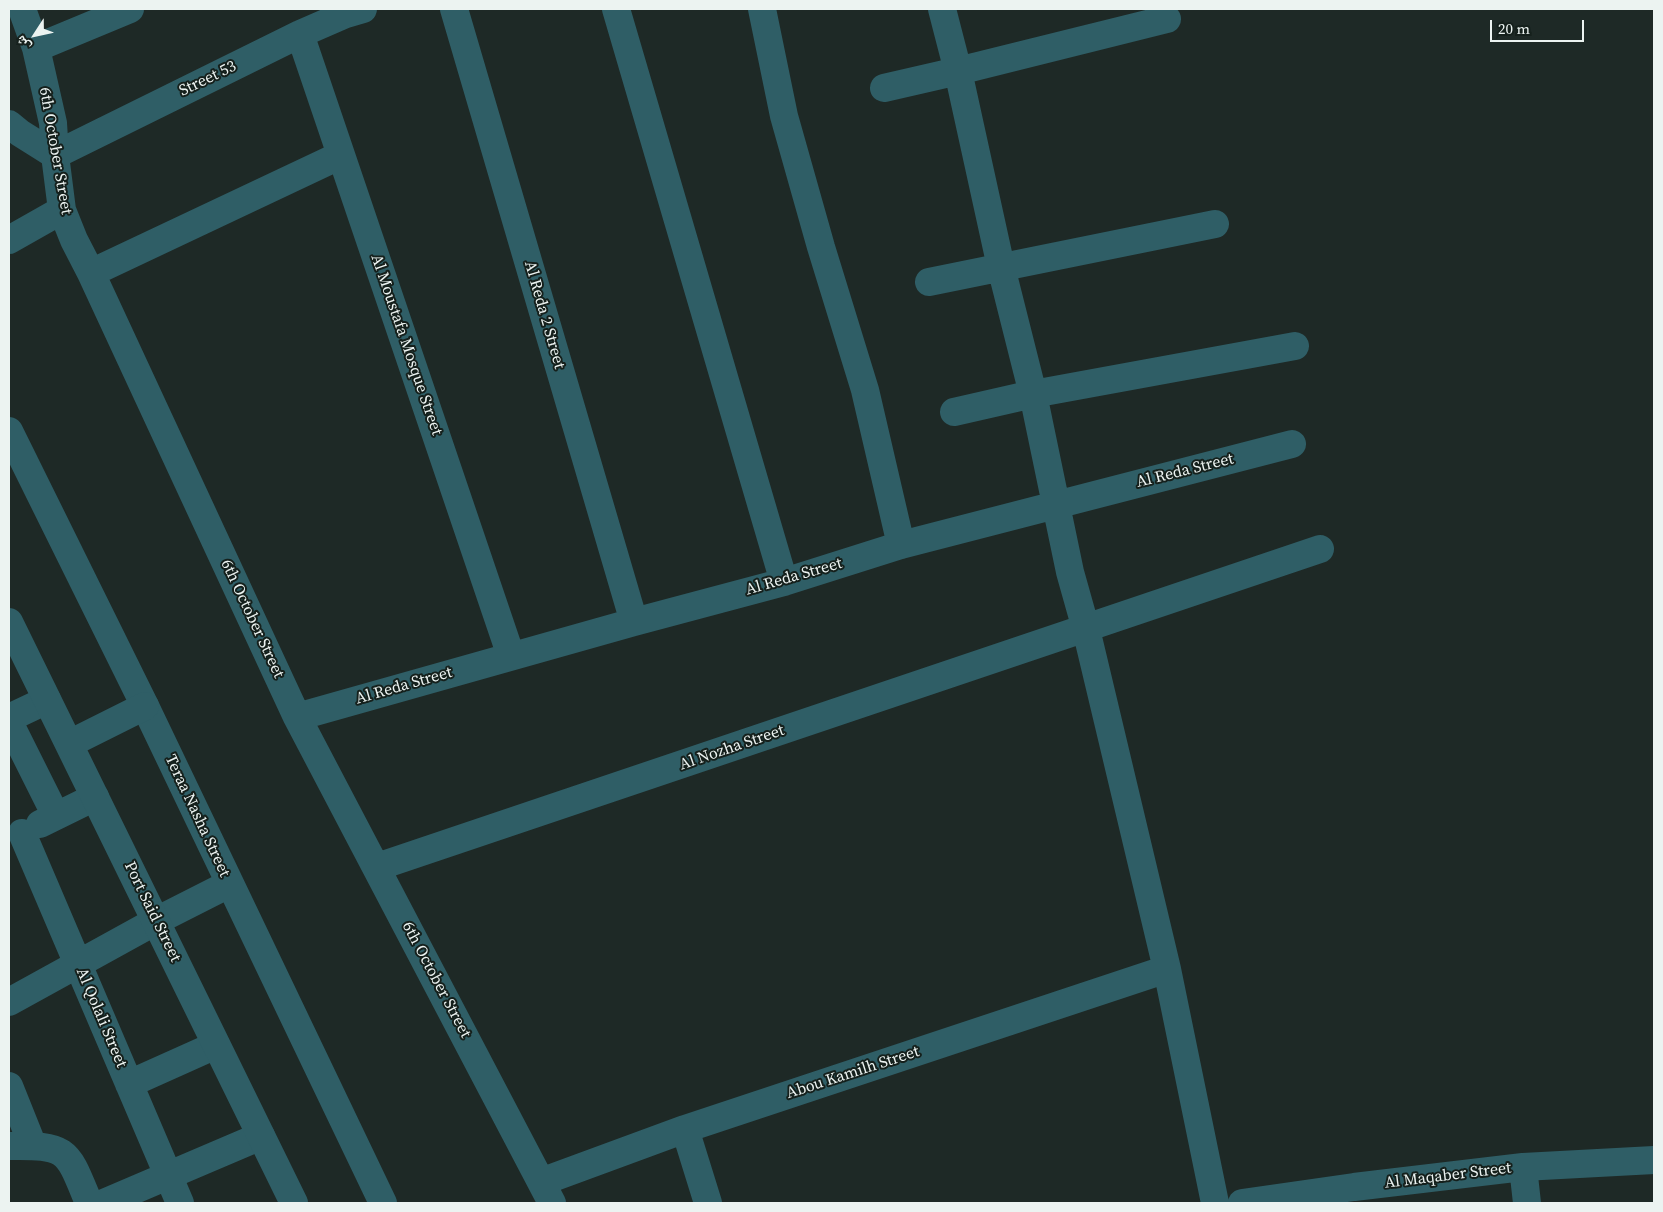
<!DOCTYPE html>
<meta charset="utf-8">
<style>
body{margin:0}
#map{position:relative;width:1663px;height:1212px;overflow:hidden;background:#1e2926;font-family:"Source Serif 4","Noto Naskh Arabic",serif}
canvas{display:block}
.frame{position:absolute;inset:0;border:10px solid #ecf3f1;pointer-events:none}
.north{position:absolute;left:10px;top:10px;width:50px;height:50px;-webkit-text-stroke:4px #15201c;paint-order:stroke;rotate:235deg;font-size:14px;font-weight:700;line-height:20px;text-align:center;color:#ecf3f1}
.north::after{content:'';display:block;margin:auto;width:18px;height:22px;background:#ecf3f1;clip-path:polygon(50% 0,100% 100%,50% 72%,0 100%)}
.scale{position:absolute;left:1490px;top:20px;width:94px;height:22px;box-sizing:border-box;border:2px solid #ecf3f1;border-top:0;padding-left:6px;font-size:15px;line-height:18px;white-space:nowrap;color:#ecf3f1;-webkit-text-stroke:4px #15201c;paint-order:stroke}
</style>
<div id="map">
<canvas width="1663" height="1212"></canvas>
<div class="frame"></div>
<div class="north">ش</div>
<div class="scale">20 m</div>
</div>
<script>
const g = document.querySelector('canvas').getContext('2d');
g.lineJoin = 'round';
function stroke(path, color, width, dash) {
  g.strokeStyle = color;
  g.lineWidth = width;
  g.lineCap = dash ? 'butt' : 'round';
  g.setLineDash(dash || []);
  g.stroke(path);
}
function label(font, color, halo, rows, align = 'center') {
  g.font = font + ' "Source Serif 4",serif';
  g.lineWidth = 4;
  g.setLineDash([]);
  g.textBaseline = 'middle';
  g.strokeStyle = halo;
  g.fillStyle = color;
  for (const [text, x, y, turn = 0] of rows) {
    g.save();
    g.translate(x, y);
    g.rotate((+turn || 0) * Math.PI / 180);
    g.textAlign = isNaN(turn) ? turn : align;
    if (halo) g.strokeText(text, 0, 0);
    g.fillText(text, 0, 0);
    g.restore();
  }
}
stroke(new Path2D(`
 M22 9 36 48 53 123 55 155 62 210 74 240 91 273 297 717 552 1203
 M454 9 634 622
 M616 9 784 582
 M762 9 784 116 821 247 865 390 901 545
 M942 9 958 71 1001 267 1033 394 1070 572 1086 629 1167 969 1215 1203
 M300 34 511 656
 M36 48 130 9
 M884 88 958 71 1167 19
 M9 124 20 133 55 155 300 34 346 14 363 9
 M9 240 62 210
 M91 273 341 155
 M929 282 1215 224
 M954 412 1033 394 1295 346
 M9 431 145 706 383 1203
 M297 717 634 622 784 582 901 545 1292 444
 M9 718 47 700
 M9 722 56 816
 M40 824 95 797
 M22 833 180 1203
 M377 867 1320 549
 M9 1002 156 921 229 884
 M129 1084 216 1045
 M9 1086 33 1146
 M685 1129 708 1203
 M9 1146C69 1145 67 1150 89 1203
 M1523 1167 1527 1203
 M541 1182 685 1129 1167 969
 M104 1203 261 1136
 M1242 1203 1354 1187 1523 1167 1654 1160`), '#2f5e66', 28);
stroke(new Path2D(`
 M9 622 294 1203
 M69 744 145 706`), '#2f5e66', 28);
label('16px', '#ecf3f1', '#15201c', [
 ["Street 53",208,79,-26],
 ["6th October Street",55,151,80],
 ["Al Reda 2 Street",544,315,74],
 ["Al Moustafa Mosque Street",406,345,71],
 ["Al Reda Street",1185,471,-14],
 ["Al Reda Street",794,577,-16],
 ["6th October Street",252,619,65],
 ["Al Reda Street",404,686,-16],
 ["Al Nozha Street",732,748,-19],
 ["Teraa Nasha Street",197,816,65],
 ["Port Said Street",152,912,64],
 ["6th October Street",436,980,62],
 ["Al Qolali Street",101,1018,67],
 ["Abou Kamilh Street",853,1073,-18],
 ["Al Maqaber Street",1448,1176,-7]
]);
</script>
